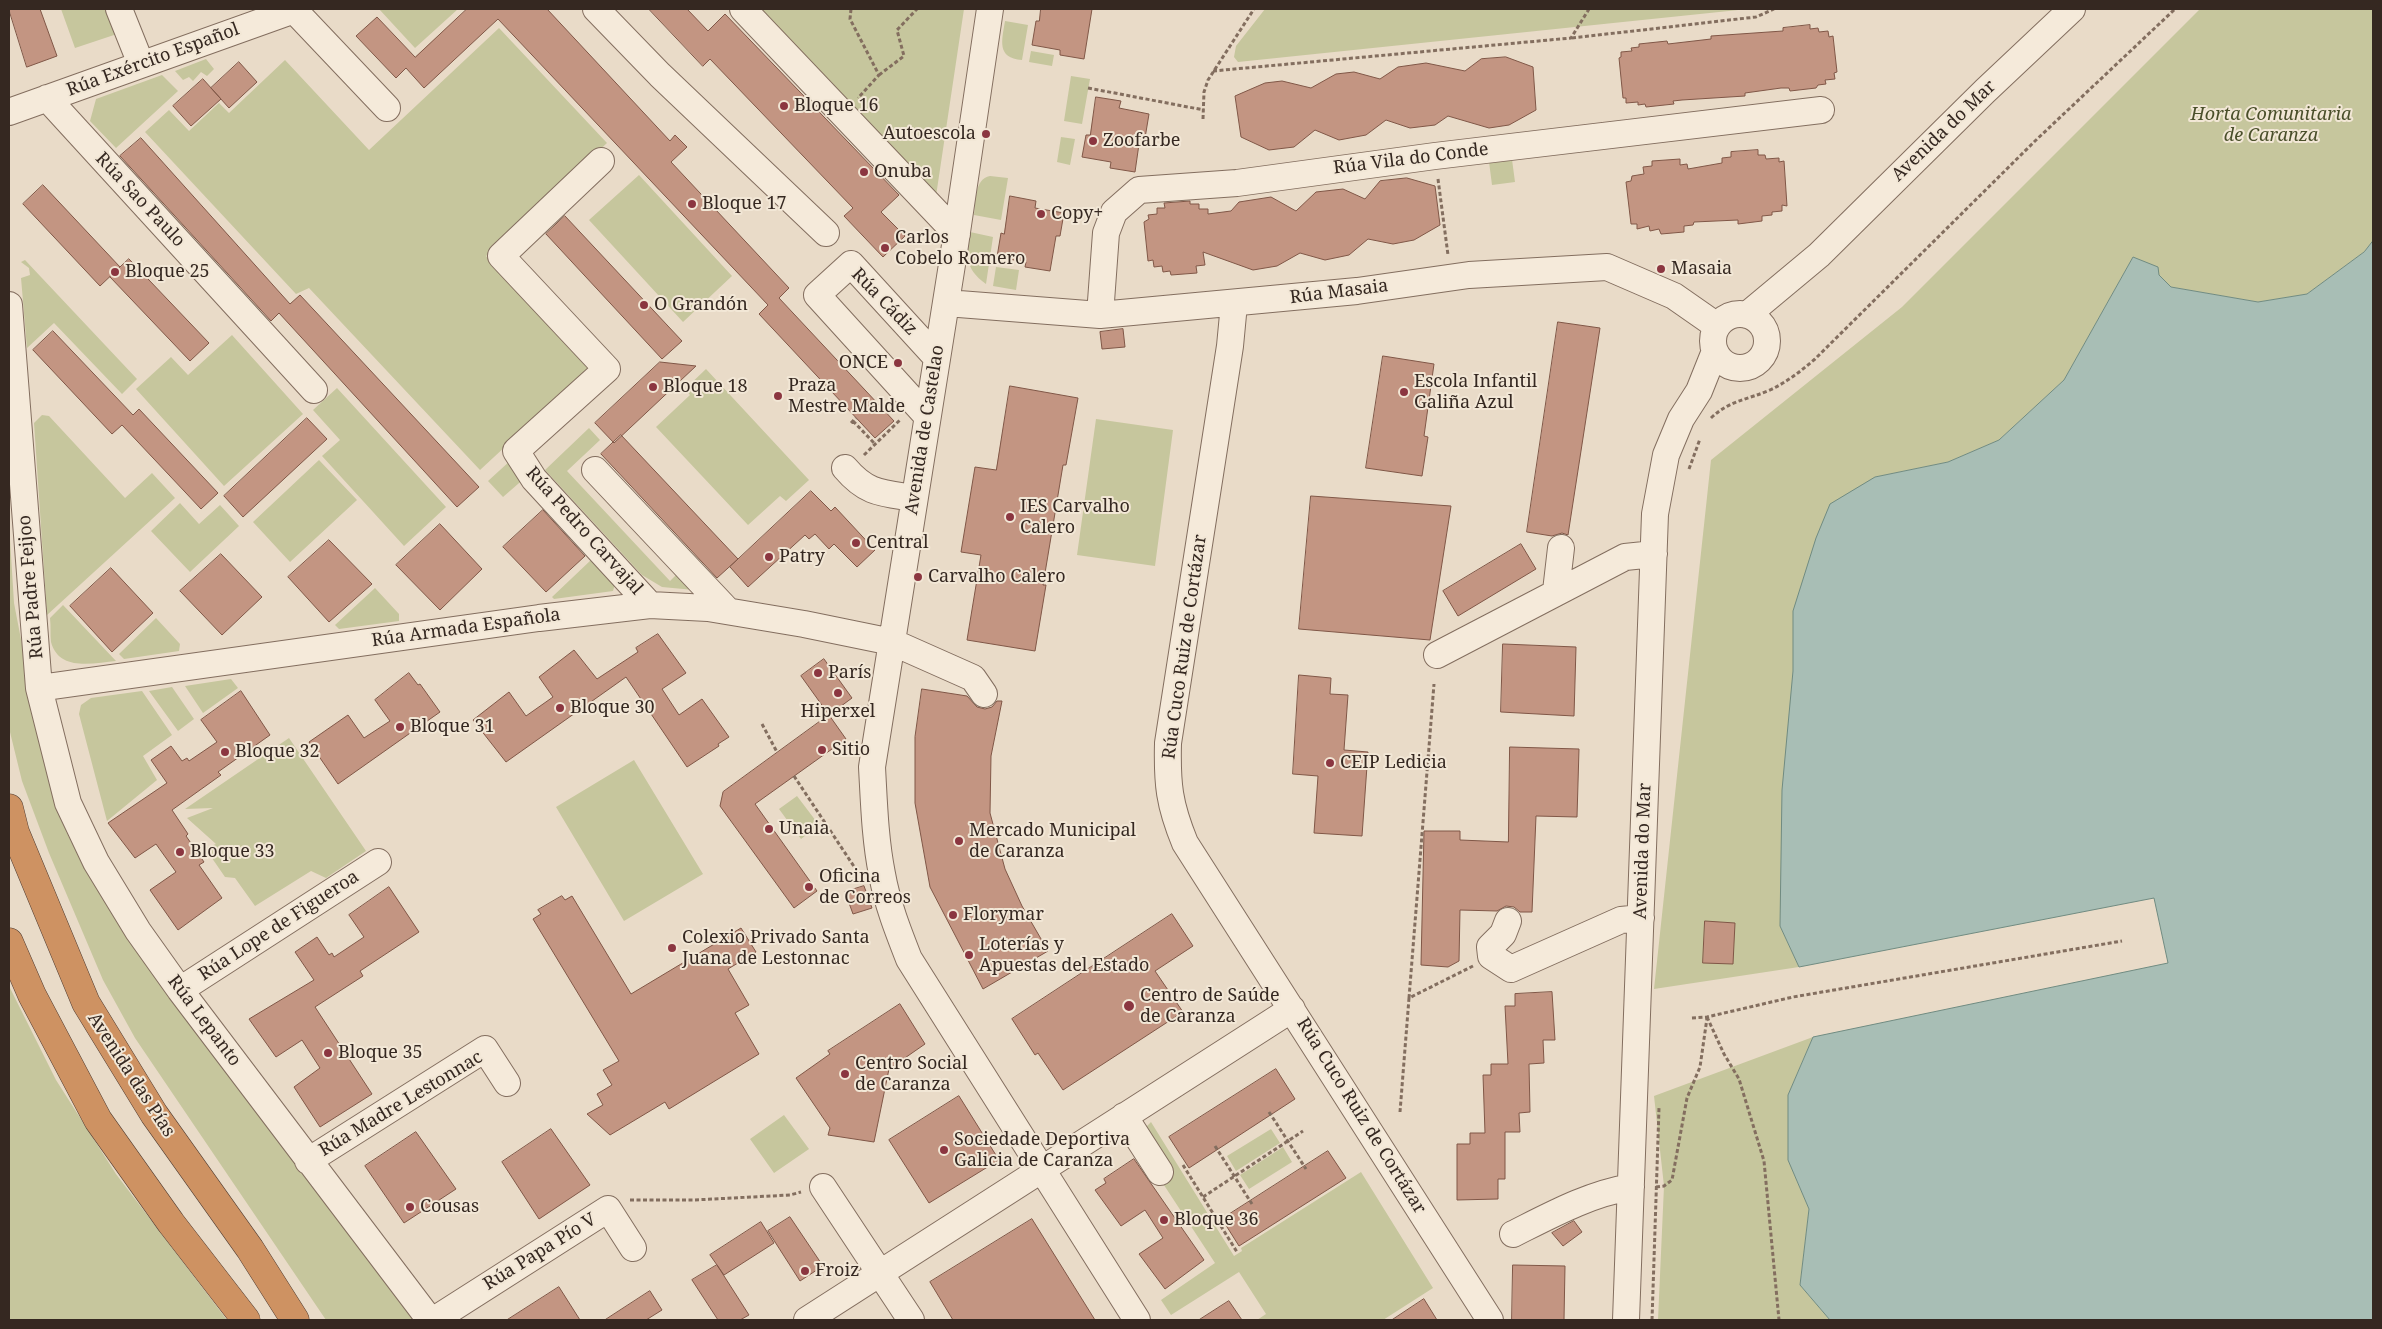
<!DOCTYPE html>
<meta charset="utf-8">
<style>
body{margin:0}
#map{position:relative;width:2382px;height:1329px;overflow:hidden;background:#e9dbc8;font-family:"Noto Serif",serif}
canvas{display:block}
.frame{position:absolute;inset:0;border:10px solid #352821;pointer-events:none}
</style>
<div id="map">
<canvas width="2382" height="1329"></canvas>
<div class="frame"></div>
</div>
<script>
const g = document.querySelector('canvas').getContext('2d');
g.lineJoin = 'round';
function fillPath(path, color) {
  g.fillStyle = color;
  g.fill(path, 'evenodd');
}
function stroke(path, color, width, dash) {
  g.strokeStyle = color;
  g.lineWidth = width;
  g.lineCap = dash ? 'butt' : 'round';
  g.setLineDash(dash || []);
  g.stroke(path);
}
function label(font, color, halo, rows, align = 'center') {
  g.font = font + ' "Noto Serif",serif';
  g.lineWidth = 4;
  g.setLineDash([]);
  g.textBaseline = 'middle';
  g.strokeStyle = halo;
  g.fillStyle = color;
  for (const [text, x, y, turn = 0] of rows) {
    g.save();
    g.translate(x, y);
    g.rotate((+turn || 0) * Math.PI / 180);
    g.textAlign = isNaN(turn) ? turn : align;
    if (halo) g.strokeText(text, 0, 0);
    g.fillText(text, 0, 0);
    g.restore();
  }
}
fillPath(new Path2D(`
 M61 9H112L120 33 75 48Z
 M379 9H458L415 48Z
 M755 9H964L936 196Z
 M1265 9H1748L1238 62 1234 57 1236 46Z
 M2200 9H2373V241L2364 252 2307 294 2258 302 2171 287 2159 275 2133 257 2064 380 1999 440 1948 462 1875 477 1793 611V671L1780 926 1799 967 1654 989 1711 460 1902 307Z
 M1005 21 1028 25 1022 60C996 58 1002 40 1005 21Z
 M499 28 607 143 486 256 590 368 480 470 309 288 296 294 145 132 169 110 189 131 219 103 229 113 285 60 369 150Z
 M1031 51 1054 55 1052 66 1029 62Z
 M206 59 214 69 207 76 201 72 193 81 189 77 183 80 175 71Z
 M162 75 178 91 116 148 90 121 96 99Z
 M1071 76 1090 79 1082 124 1064 121Z
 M1061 137 1075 139 1070 165 1057 162Z
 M1511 152 1515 182 1492 185 1488 154Z
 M639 175 732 276 683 322 589 220Z
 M990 176 1008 178 1001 220 974 215C976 202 974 179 990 176Z
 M970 232 993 237 986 284C964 268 967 256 970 232Z
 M25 260 137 379 122 394 54 323 27 348 21 278 30 275 29 268 21 262Z
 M996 267 1019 270 1016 290 993 286Z
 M232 335 303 414 224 486 136 389 171 357 188 375Z
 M706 369 809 480 786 501 780 496 748 525 656 427 690 395 685 389Z
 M337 388 446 507 404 546 322 456 340 440 313 410Z
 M42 415 49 416 125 498 152 473 175 498 47 615 34 423Z
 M1096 419 1173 430 1155 566 1077 555Z
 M589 428 600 440 567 471 670 581 676 575 694 590 662 587 642 575 545 470Z
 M319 460 357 500 290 562 253 522Z
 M511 460 526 477 503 497 488 481Z
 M180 503 199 524 220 505 239 526 190 572 151 531Z
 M9 523 14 603 48 780 67 833 88 874 413 1320H326L135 1038 103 980 49 853 22 781 9 728Z
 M591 560 615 584 613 591 554 599 552 597Z
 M375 588 399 614V621L339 629 335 625Z
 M63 605 116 661C94 663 59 672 51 642 50 635 51 626 50 618Z
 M156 618 180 644 179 651 124 659 119 654Z
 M231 679 238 688 203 713 185 686Z
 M172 687 194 719 178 731 149 691Z
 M142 691 172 735 143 756 157 780 107 821 79 714 81 705 91 698Z
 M289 738 366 851 326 878 311 871 255 906 235 878 225 877 205 848 216 844 187 818 213 808 185 809Z
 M634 760 703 874 624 921 556 807Z
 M797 796 819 825 801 839 779 809Z
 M9 986 56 1080 116 1174 227 1320H9Z
 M1813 1037 1788 1095V1159L1809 1209 1800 1285 1830 1320H1658L1664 1186 1654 1096Z
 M784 1115 809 1149 774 1173 750 1139Z
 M1151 1122 1234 1256 1242 1251 1241 1248 1361 1172 1433 1288 1383 1320H1257L1266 1314 1239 1272 1171 1315 1161 1300 1215 1263 1160 1179 1173 1169 1146 1127Z
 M1271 1129 1280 1143 1236 1171 1227 1156Z
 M1283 1147 1292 1162 1249 1189 1240 1175Z`), '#c6c69d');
const water = new Path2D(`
 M2373 241V1320H1830L1800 1285 1809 1209 1788 1160V1095L1813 1037 2168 963 2154 898 1799 967 1780 926 1782 790 1793 671V611L1816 538 1830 504 1875 477 1948 462 1999 440 2064 380 2133 257 2158 267 2159 275 2171 287 2258 302 2307 294 2364 252Z`);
fillPath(water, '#a8beb5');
stroke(water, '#708b81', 1);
const building = new Path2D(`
 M9 9H40L57 56 27 67Z
 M467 9H547L670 141 675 135 687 147 671 162 789 288 779 298 894 421 875 438 759 314 768 305 498 19 424 88 406 68 396 78 356 36 377 17 415 57Z
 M649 9H687L708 31 725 14 899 195 881 212 905 236 883 257 844 216 853 208 710 59 703 66Z
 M1041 9H1092L1084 59 1060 55V50L1032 45 1036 21H1039Z
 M1810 25V29L1818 28 1819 32 1828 31 1829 37 1833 36 1837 72 1834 73 1835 79 1825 80 1826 84 1818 85 1816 88 1790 91 1789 88H1781L1745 93V96L1682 100 1673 101 1674 104 1646 107 1645 104 1638 105V102L1626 103V98H1623L1619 58 1621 57V52L1632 51 1631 48 1639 47V44L1667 41 1668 44 1711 39V36L1783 31V28Z
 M1506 57 1533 67 1536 110 1509 125 1489 128 1448 116 1435 125 1410 128 1386 120 1366 135 1339 140 1315 130 1294 147 1269 150 1241 137 1235 96 1265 83 1282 81 1311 88 1336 74 1354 72 1380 79 1398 67 1426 63 1465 71 1481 59Z
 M239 62 257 82 229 108 211 88Z
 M203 79 221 99 191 126 173 106Z
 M1096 97 1121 101 1119 108 1149 114 1145 138 1140 137 1135 172 1110 168 1111 162 1082 157 1086 135H1090Z
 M141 138 290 304 300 295 479 487 457 507 279 313 271 321 120 156Z
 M1758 150V155H1765L1766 159 1779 158V162L1784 161 1787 206 1782 205V211L1772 212V215L1762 216V221L1738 224V220L1694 222 1693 225 1684 226V232L1661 234 1659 229 1650 231 1649 226 1637 229V224H1631L1626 182 1631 181 1632 176 1644 174 1643 167 1652 166V161L1680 159V165L1687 164 1688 169 1722 163V158L1731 157V152Z
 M1407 178 1435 186 1440 225 1414 240 1393 244 1368 239 1349 255 1325 260 1300 253 1277 266 1253 270 1203 252 1205 265 1196 266 1197 273 1171 275 1170 271 1163 272 1162 266 1154 267 1153 260 1148 261 1144 222 1149 219 1148 215 1157 214V208H1165L1164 203 1190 201V204H1199V209H1208V214L1231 211 1239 202 1271 197 1296 211 1316 192 1343 189 1365 199 1380 181Z
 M43 185 120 267 100 286 23 204Z
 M1010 196 1036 201 1035 208 1064 213 1060 236H1056L1050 271 1025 267 1026 262 997 257 1001 233 1004 234Z
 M565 216 682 341 662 359 546 234Z
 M129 259 209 343 190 361 110 277Z
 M1558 322 1600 328 1568 535 1562 533 1552 536 1527 532Z
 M1123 329 1125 347 1102 349 1100 332Z
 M53 331 133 415 139 409 218 493 201 509 122 425 112 434 33 350Z
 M1383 356 1434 364 1424 436 1428 437 1422 476 1366 468Z
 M660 362 696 366 614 443 595 423Z
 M1010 386 1078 398 1066 465H1063L1043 585H1046L1035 651 967 640 981 555 961 552 975 467 996 470Z
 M307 418 327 439 243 517 224 496Z
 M621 435 738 559 717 578 601 454Z
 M811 491 831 511 835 507 875 550 857 567 834 544 829 549 815 534 809 539 805 535 748 587 730 567Z
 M1311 496 1451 506 1430 640 1299 629Z
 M543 510 585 556 546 592 503 547Z
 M440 524 482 569 440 610 396 565Z
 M329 540 372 584 329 622 288 577Z
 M1521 544 1536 569 1458 616 1443 591Z
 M221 554 262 597 222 635 180 591Z
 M111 568 153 613 112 652 70 606Z
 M658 634 686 673 662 689 679 715 702 699 729 737 718 744 719 746 687 767 626 677 506 762 473 720 509 692 526 716 553 697 539 677 574 650 597 679 638 652 636 648Z
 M1503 644 1576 647 1574 716 1501 712Z
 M824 659 852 698 829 715 801 676Z
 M409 673 418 685 420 684 440 712 338 784 309 742 348 715 364 738 390 721 375 700Z
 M1299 675 1331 678 1330 694 1348 695 1344 750 1368 752 1362 836 1314 833 1318 776 1293 774Z
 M922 689 967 696 977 707 985 709 992 707 997 701H1002L991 756 990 813 1005 869 1022 906 1048 951 983 989 930 887 915 803V737Z
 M241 691 270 735 218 772 221 775 172 810 188 834 186 836 204 862 199 865 222 898 178 930 150 890 176 872 156 844 135 858 108 823 167 783 151 760 171 746 182 761 187 758 189 761 217 742 201 720Z
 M829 715 846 739 755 804 817 891 794 908 720 806 723 792Z
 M1510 747 1579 749 1577 817 1536 816 1532 912H1520L1514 907 1506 906 1497 911 1460 910 1459 961 1448 967 1421 965 1424 831H1460V840L1508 842Z
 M864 886 872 908 853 914 845 892Z
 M389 887 419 932 360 971 363 976 315 1007 372 1094 320 1127 294 1087 320 1068 302 1040 276 1057 249 1019 314 980 295 952 317 937 329 955 332 953 334 957 364 937 349 915Z
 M562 896 565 900 572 896 631 994 741 928 756 952 728 969 749 1005 735 1013 759 1054 669 1109 665 1102 610 1135 587 1114 603 1105 597 1094 612 1085 603 1070 619 1061 533 919 541 914 538 910Z
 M1172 914 1193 946 1155 971 1183 1012 1063 1090 1038 1053 1035 1055 1012 1019Z
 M1705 921 1735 923 1733 964 1703 963Z
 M1552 992 1555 1040H1543L1544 1063 1529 1064 1530 1112 1519 1113 1520 1132H1505V1179H1498V1199L1457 1200V1144H1470V1133H1485L1483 1075H1491V1064H1508L1505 1006H1515V994Z
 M900 1004 925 1044 889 1069 874 1142 828 1135 830 1128 796 1078 830 1054 828 1051Z
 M1276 1069 1295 1099 1189 1168 1169 1137Z
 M959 1096 999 1160 929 1203 889 1140Z
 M551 1129 590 1185 539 1219 502 1162Z
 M416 1132 456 1189 404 1223 365 1166Z
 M1328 1151 1346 1178 1239 1246 1222 1219Z
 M1134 1159 1204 1260 1165 1289 1139 1254 1163 1238 1145 1210 1121 1226 1095 1190 1106 1183 1104 1179Z
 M790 1217 823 1266 800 1281 768 1231Z
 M1032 1219 1095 1320H953L930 1282Z
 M1574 1221 1582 1232 1563 1246 1552 1233Z
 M761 1222 774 1243 724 1275 710 1255Z
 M717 1265 749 1315 740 1320H718L692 1280Z
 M1513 1265 1565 1266 1564 1320H1512Z
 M559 1287 580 1320H507Z
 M650 1291 662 1310 646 1320H605Z
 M1424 1299 1437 1320H1392Z
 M1229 1301 1242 1320H1199Z`);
fillPath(building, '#c39582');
stroke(building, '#805747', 1);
const minor = new Path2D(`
 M119 9 141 64
 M596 9 660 75 826 233
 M743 9 957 234
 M990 9 954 252 872 767C874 803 875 839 882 874 887 903 898 931 909 959L1137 1320
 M294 10 387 108
 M47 98 314 390
 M9 112 297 9
 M601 161 501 256 607 369 516 451 534 479 650 605
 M946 303 1100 315 1357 291 1469 275 1607 267 1674 296 1717 326
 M1234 304 1230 346 1168 743C1167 784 1169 804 1185 843L1490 1320
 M9 305 39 688 68 803 96 862 138 931 180 990 430 1320
 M1713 341a27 27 0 1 1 54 0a27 27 0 1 1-54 0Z
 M1100 315 1106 233 1114 212 1139 190 1237 183 1435 156 1821 110
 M1747 315 1819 255 1985 91 2072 9
 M927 416 817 295 851 264 937 358
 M845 468C867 494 882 493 914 498
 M595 470 728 611
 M1556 591 1561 548
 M1437 655 1625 557 1654 554
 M39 688 539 618 650 605 708 608 804 624 892 642 973 678 984 694
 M1508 921 1503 934 1490 947 1491 956 1511 969 1621 920 1641 918
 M180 990 378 862
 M1124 1116 1160 1172
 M308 1161 485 1049 507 1083
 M823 1187 911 1320
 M1513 1234C1551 1215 1589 1194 1631 1187
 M434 1320 608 1209 633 1248
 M807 1320 1292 1009
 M1626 1320 1655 514 1666 455 1681 419 1699 391 1715 351`);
const highway = new Path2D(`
 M9 808 15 832 86 1003 154 1114 250 1249 295 1320
 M9 942 32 995 98 1120 171 1223 246 1320`);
stroke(minor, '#836e5f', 28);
stroke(highway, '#523d32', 29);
stroke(new Path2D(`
 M851 9 850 19 879 75 858 98
 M1572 38 1756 17 1774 9
 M1213 71 1571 38 1589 9
 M879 75 904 56 897 30 917 9
 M1088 88 1204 110
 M1203 119 1204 92 1208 80 1254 9
 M1438 179 1448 255
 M1711 418C1730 400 1747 400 1770 390 1787 382 1801 371 1815 359L2035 141 2175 9
 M853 421 875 444
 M851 423 856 418
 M864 455 901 419
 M1689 469 1700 439
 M762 724 777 752
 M794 776 855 868 857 869
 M1409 998 1434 684
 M1707 1017 1724 1054 1739 1079 1764 1161 1779 1320
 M1692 1018 1707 1017 1793 997 2122 941
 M1269 1112 1306 1169
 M1400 1112 1409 998 1473 966
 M1215 1146 1252 1204
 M1183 1165 1237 1252
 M1656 1187 1664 1186 1672 1180 1687 1098 1700 1067 1707 1018
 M1203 1197 1303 1131
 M630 1200H694L790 1195 801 1192
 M1652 1320 1659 1108`), '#836e5f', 3, [4, 2.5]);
stroke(minor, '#f5eada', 26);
stroke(highway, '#ce9262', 28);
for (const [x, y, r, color] of [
 [784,106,5,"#8b3640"],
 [986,134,5,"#8b3640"],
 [1093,141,5,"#8b3640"],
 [864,172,5,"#8b3640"],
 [692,204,5,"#8b3640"],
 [1041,214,5,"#8b3640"],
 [885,248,5,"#8b3640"],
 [1661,269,5,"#8b3640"],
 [115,272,5,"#8b3640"],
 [644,305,5,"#8b3640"],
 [898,363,5,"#8b3640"],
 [653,387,5,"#8b3640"],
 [1404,392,5,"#8b3640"],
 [778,396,5,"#8b3640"],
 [1010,517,5,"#8b3640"],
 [856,543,5,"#8b3640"],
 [769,557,5,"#8b3640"],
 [918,577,5,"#8b3640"],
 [818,673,5,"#8b3640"],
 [838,693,5,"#8b3640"],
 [560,708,5,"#8b3640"],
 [400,727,5,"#8b3640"],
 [822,750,5,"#8b3640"],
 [225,752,5,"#8b3640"],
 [1330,763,5,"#8b3640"],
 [769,829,5,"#8b3640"],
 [959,841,5,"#8b3640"],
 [180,852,5,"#8b3640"],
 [809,887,5,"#8b3640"],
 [953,915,5,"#8b3640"],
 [672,948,5,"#8b3640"],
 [969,955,5,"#8b3640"],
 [1129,1006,6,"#8b3640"],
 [328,1053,5,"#8b3640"],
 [845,1074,5,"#8b3640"],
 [944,1150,5,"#8b3640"],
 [410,1207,5,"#8b3640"],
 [1164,1220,5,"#8b3640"],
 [805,1271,5,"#8b3640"]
]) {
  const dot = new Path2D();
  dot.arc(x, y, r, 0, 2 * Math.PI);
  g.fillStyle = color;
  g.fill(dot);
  stroke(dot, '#f2e7d6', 2);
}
label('18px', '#352821', '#f2e7d6', [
 ["Rúa Exército Español",153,60,-20],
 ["Avenida do Mar",1944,131,-44],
 ["Rúa Vila do Conde",1411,159,-7],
 ["Rúa Sao Paulo",140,200,47],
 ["Rúa Masaia",1339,292,-7],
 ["Rúa Cádiz",884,302,46],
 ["Avenida de Castelao",925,430,-81],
 ["Rúa Pedro Carvajal",584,531,48],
 ["Rúa Padre Feijoo",31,587,-95],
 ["Rúa Armada Española",466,628,-8],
 ["Rúa Cuco Ruiz de Cortázar",1185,647,-82],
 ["Avenida do Mar",1643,851,-88],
 ["Rúa Lope de Figueroa",279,926,-33],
 ["Rúa Lepanto",204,1021,53],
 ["Avenida das Pías",131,1075,57],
 ["Rúa Madre Lestonnac",401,1104,-31],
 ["Rúa Cuco Ruiz de Cortázar",1361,1116,58],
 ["Rúa Papa Pío V",540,1252,-32]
]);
label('18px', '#352821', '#f2e7d6', [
 ["Bloque 16",794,106],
 ["Autoescola",976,134,"right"],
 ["Zoofarbe",1103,141],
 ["Onuba",874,172],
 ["Bloque 17",702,204],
 ["Copy+",1051,214],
 ["Carlos",895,238],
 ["Cobelo Romero",895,259],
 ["Masaia",1671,269],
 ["Bloque 25",125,272],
 ["O Grandón",654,305],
 ["ONCE",888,363,"right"],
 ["Escola Infantil",1414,382],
 ["Galiña Azul",1414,403],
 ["Praza",788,386],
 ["Mestre Malde",788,407],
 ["Bloque 18",663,387],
 ["IES Carvalho",1020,507],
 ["Calero",1020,528],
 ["Central",866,543],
 ["Patry",779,557],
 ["Carvalho Calero",928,577],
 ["París",828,673],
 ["Bloque 30",570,708],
 ["Hiperxel",838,712,"center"],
 ["Bloque 31",410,727],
 ["Sitio",832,750],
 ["Bloque 32",235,752],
 ["CEIP Ledicia",1340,763],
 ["Unaia",779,829],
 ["Mercado Municipal",969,831],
 ["de Caranza",969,852],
 ["Bloque 33",190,852],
 ["Oficina",819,877],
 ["de Correos",819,898],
 ["Florymar",963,915],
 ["Colexio Privado Santa",682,938],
 ["Juana de Lestonnac",682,959],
 ["Loterías y",979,945],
 ["Apuestas del Estado",979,966],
 ["Centro de Saúde",1140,996],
 ["de Caranza",1140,1017],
 ["Bloque 35",338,1053],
 ["Centro Social",855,1064],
 ["de Caranza",855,1085],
 ["Sociedade Deportiva",954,1140],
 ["Galicia de Caranza",954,1161],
 ["Cousas",420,1207],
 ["Bloque 36",1174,1220],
 ["Froiz",815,1271]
], 'left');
label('italic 18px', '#4a4f2a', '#f2e7d6', [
 ["Horta Comunitaria",2271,115],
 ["de Caranza",2271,136]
]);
</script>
